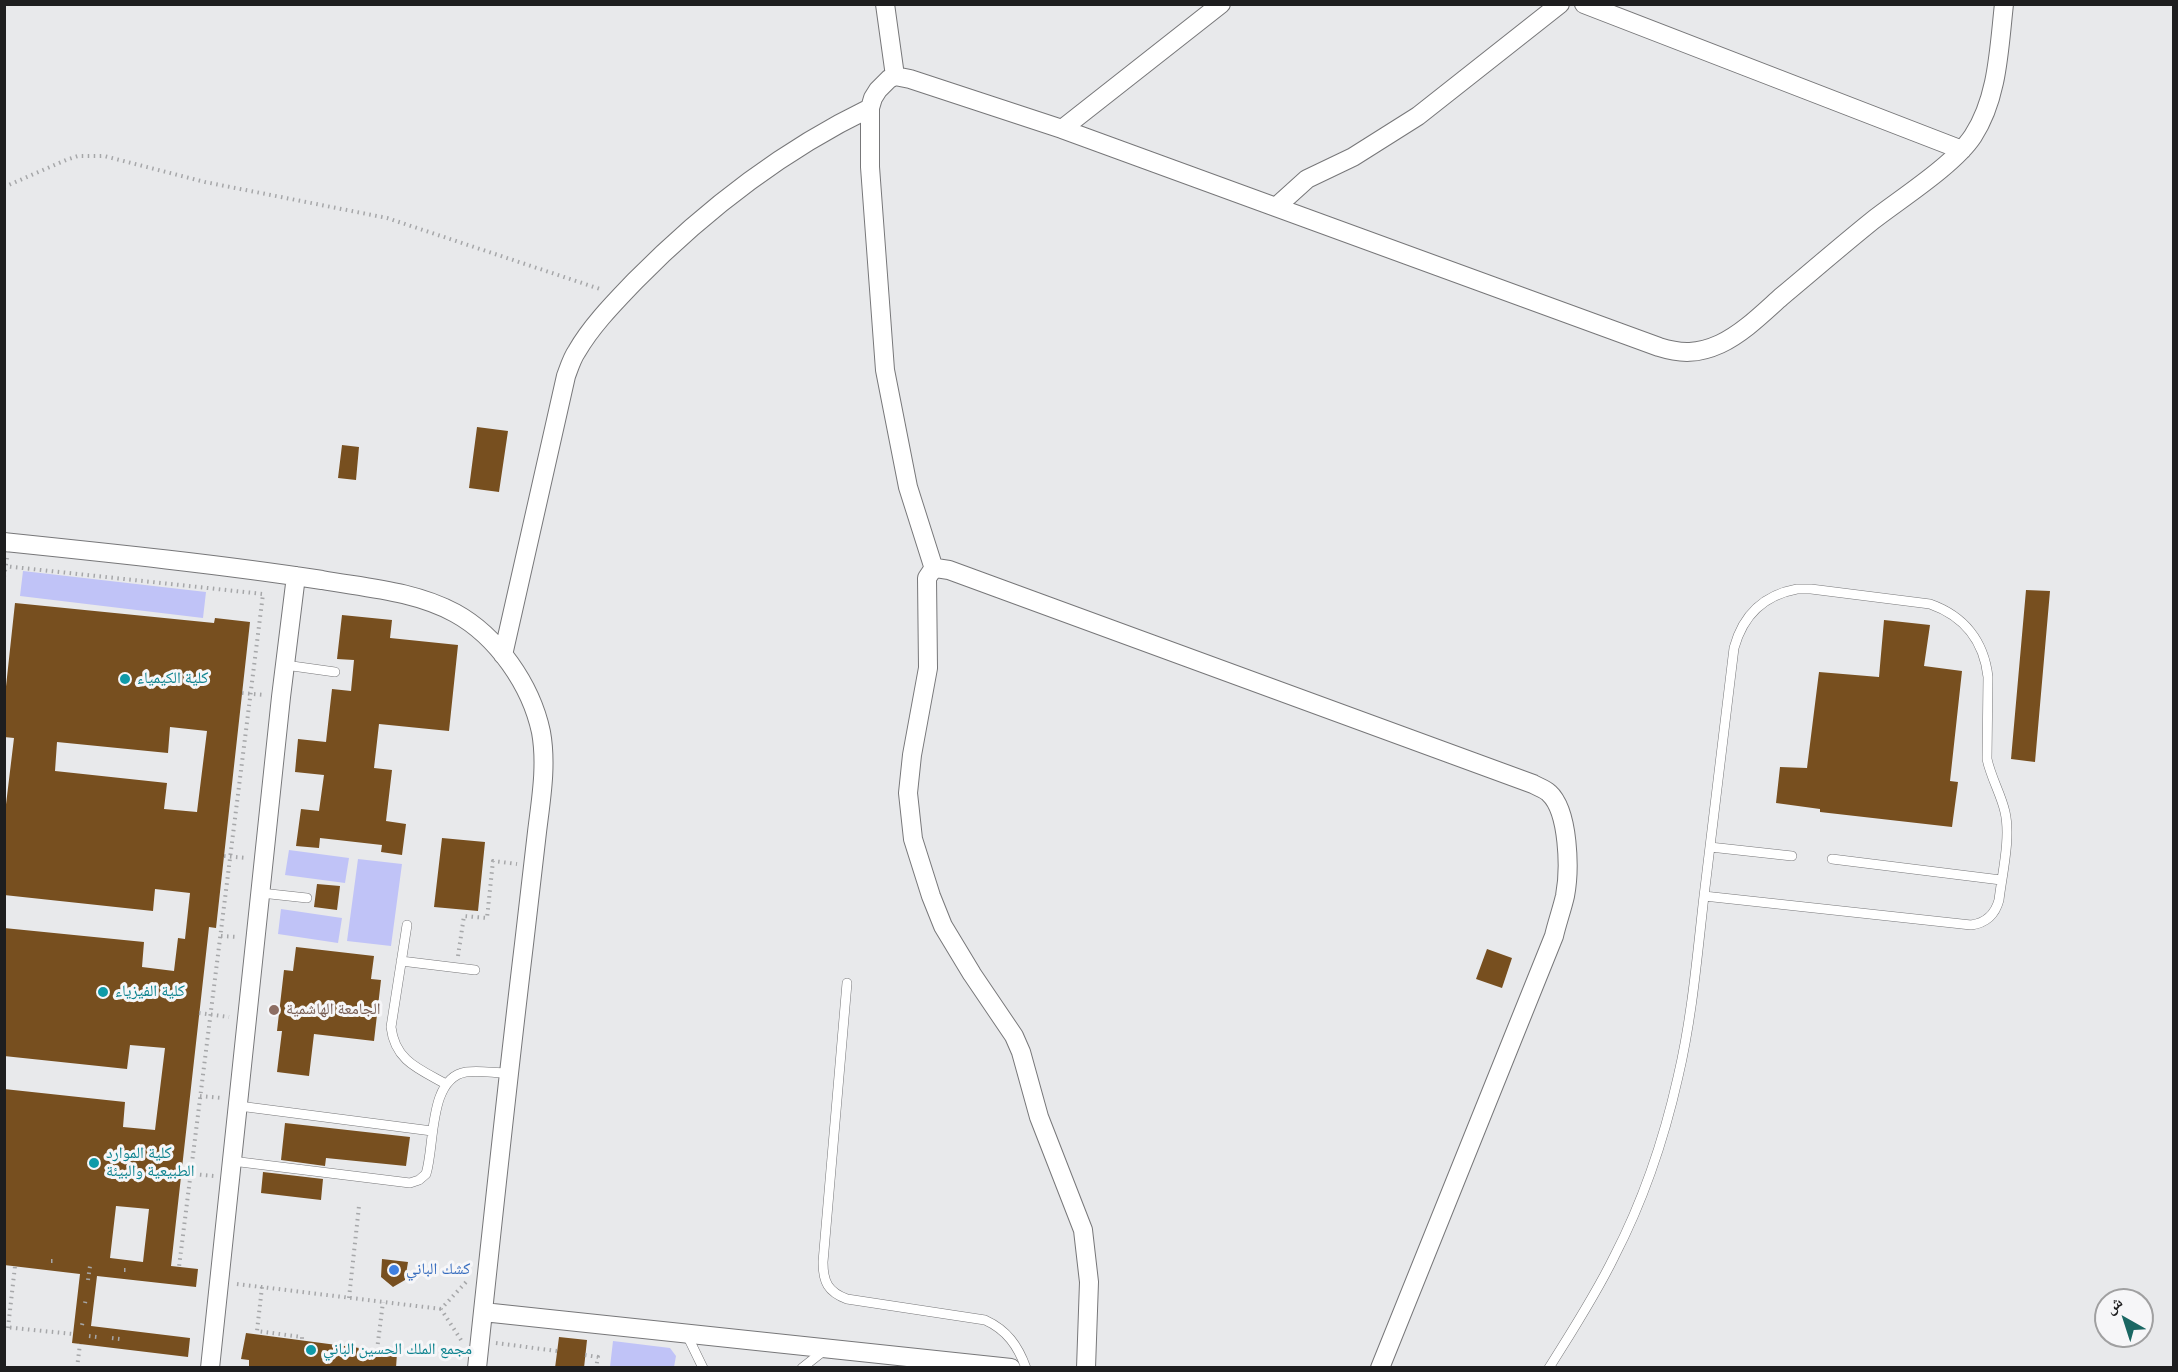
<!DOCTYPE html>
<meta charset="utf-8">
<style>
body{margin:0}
#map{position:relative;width:2178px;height:1372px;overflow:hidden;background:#e8e9eb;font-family:"Nunito Sans","Noto Naskh Arabic",sans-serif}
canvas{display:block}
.frame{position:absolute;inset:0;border:6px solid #1e1e1f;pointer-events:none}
.north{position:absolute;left:2094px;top:1288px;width:60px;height:60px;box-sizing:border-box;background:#f6f6f8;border:2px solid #a0a0a1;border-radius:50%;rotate:321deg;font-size:16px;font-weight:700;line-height:24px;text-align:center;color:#1e1e1f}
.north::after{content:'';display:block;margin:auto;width:21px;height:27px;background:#1a6763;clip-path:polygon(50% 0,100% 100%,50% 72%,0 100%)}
</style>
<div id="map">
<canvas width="2178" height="1372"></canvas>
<div class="frame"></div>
<div class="north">ش</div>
</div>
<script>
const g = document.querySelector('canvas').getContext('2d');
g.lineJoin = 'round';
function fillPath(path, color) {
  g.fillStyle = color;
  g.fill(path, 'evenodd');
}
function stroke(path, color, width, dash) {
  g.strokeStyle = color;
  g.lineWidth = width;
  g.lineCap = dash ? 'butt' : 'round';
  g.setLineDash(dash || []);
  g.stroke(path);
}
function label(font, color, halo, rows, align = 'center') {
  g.font = font + ' "Nunito Sans","Noto Naskh Arabic",sans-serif';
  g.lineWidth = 6;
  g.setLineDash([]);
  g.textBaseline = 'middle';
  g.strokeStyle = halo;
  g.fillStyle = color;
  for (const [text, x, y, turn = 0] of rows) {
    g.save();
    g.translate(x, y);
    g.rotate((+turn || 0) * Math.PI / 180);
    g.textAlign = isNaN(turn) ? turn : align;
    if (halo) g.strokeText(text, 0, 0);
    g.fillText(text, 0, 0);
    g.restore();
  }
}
fillPath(new Path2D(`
 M23 571 206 592 203 618 20 596Z
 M289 850 349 858 345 883 285 875Z
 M358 859 402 864 391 946 347 941Z
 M281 909 342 918 338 943 278 934Z
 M613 1341 670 1348 676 1356 674 1367H610Z`), '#c0c3f7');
fillPath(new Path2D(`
 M477 427 508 431 499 492 469 488Z
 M342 445 359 447 356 480 338 478Z
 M2026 590 2050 591 2035 762 2011 759Z
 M15 603 214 623 215 618 250 622 216 928 209 927 171 1266 198 1269 196 1287 97 1276 91 1326 190 1338 188 1357 72 1343 80 1274 4 1265V1089L125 1102 123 1127 155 1130 165 1048 130 1045 127 1069 4 1056V928L144 942 142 967 174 971 178 938 185 939 190 893 155 889 153 911 4 895V821L14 738 4 737V705ZM170 727 207 731 197 812 164 809 167 783 55 771 57 742 168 753ZM116 1206 149 1209 143 1262 110 1258Z
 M342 615 392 620 390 638 458 645 449 731 379 724 374 768 392 770 386 821 406 824 402 855 381 852 382 845 320 838 319 848 296 846 301 809 319 811 324 775 295 772 298 739 326 742 332 689 351 691 354 660 337 659Z
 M1884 620 1930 625 1924 666 1962 671 1950 781 1958 782 1952 827 1820 812V809L1776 803 1780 767 1807 768 1819 672 1879 677Z
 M442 838 485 842 478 911 434 907Z
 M317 884 340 886 337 910 314 907Z
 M296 947 374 956 371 979 381 980 374 1041 314 1034 309 1076 277 1072 282 1031H277L284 970 293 971Z
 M1487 949 1512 958 1502 988 1476 979Z
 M285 1123 410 1137 406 1166 326 1158 325 1166 281 1160Z
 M263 1172 323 1179 321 1200 261 1193Z
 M382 1259 408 1262 405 1280 393 1287 381 1277Z
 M246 1333 397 1353 396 1368H249V1360L241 1359Z
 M559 1337 587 1340 584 1368H555Z`), '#774f1f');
const service = new Path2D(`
 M1797 589H1811L1930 604C1964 616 1984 641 1988 677L1987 759C1991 778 2001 794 2005 812 2011 838 2002 874 1999 900 1995 915 1986 923 1971 925L1704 896 1734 648C1743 615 1764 595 1797 589Z
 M285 665 335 672
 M1710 847 1792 856
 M1832 859 2001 880
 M261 893 307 898
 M407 925 391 1027C395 1061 419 1069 446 1084
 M401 961 475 970
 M847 983 823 1262C823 1282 828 1292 847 1299L985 1320C1007 1330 1018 1346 1026 1368
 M239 1106 432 1131
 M232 1161 410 1183 419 1180 426 1174C435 1146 428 1078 466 1072 480 1070 494 1073 508 1073
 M686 1333 703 1368
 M802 1368 826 1349
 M1549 1368C1572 1331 1595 1296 1614 1257 1643 1201 1664 1139 1678 1077 1692 1018 1697 957 1704 896`);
const minor = new Path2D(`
 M885 4 895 76
 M1584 4 1962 150
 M1062 129 1221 4
 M1276 207 1307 179 1353 157 1418 116 1560 4
 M4 542C110 553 217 564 322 580 367 588 414 591 455 613 497 636 531 685 541 732 547 765 541 799 537 832 533 869 528 907 524 944 507 1085 492 1226 477 1368
 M934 569 908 487 885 370 870 167V108L873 98 878 90 889 79 895 76 910 79 1062 129 1659 347C1681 354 1698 354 1720 344 1743 333 1762 314 1781 297 1811 272 1841 246 1872 221 1900 199 1954 165 1973 136 1998 98 1999 48 2004 4
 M503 655 566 376C569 368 572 358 577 351 592 325 615 302 635 281 703 212 783 150 870 108
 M483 1312 1011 1368
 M210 1368 281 697 296 576
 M1086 1368 1089 1282 1083 1230 1039 1117 1021 1052 1014 1036 972 974 943 926 931 896 913 839 908 793 912 755 928 668 927 578 931 572 936 568 949 570 1533 784C1538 787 1545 789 1549 793 1569 811 1570 870 1565 896 1562 909 1557 923 1554 936L1380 1368`);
stroke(service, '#777779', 10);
stroke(minor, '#777779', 20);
stroke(new Path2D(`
 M4 187 66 160 78 156H104L205 182 387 218 603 290
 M4 566 263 594 179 1267
 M4 577 7 558
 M4 666H9
 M242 693 265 695
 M224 856 247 858
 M221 936 238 937
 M458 956 464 916 487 918 493 861 517 864
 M199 1013 229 1017
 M200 1096 222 1098
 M182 1173 214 1176
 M51 1261H55
 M124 1270H128
 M88 1280 90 1266
 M237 1284 441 1309
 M262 1287 257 1331 302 1337V1340
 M349 1298 359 1206
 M85 1303 86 1298
 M82 1325 83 1321
 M4 1327 73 1334
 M8 1328 15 1266
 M89 1336 97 1337
 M112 1338 120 1339
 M461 1340 441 1309 467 1281 469 1282
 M496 1343 557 1351
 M377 1350 383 1302
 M585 1355 598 1357 596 1368
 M77 1368 80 1344`), '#a6a7a9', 4, [1.5, 4.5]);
stroke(service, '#fff', 9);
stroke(minor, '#fff', 18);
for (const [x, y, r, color] of [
 [125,679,6,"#0f9aa8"],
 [103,992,6,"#0f9aa8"],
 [274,1010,6,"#8d6e63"],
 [94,1163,6,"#0f9aa8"],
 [394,1270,6,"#3f7fe0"],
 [311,1350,6,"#0f9aa8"]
]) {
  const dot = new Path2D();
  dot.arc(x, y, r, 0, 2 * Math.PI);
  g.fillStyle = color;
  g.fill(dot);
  stroke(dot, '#f6f6f8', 2);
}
label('16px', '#0d838f', '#f6f6f8', [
 ["كلية الكيمياء",137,679],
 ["كلية الفيزياء",115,992],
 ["كلية الموارد",106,1154],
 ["الطبيعية والبيئة",106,1172],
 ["مجمع الملك الحسين الباني",323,1350]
], 'left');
label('16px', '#785e54', '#f6f6f8', [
 ["الجامعة الهاشمية",286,1010]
], 'left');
label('16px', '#366cbe', '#f6f6f8', [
 ["كشك الباني",406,1270]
], 'left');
</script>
